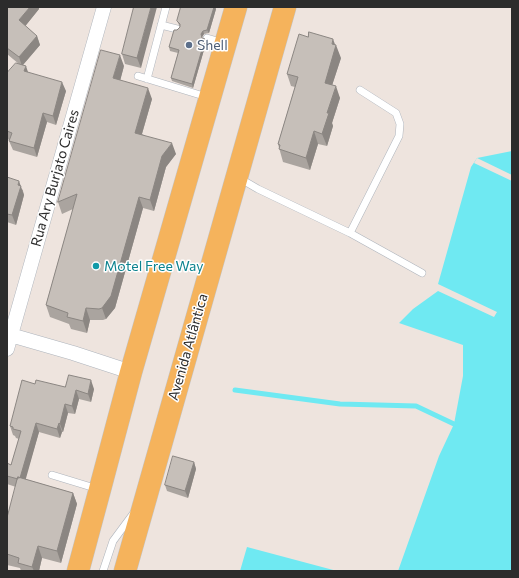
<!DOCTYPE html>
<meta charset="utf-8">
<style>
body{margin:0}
#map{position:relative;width:519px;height:578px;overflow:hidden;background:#eee4de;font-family:Commissioner,sans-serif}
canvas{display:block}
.frame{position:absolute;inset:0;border:8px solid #2c2c2c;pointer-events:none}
</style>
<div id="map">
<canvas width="519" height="578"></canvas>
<div class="frame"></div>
</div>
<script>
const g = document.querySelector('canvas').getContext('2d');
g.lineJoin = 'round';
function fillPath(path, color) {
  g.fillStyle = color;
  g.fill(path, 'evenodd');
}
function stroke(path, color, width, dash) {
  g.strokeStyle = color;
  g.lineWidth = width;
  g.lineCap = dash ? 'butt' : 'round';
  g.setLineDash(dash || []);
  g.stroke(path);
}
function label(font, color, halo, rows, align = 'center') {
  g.font = font + ' Commissioner,sans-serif';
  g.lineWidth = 3;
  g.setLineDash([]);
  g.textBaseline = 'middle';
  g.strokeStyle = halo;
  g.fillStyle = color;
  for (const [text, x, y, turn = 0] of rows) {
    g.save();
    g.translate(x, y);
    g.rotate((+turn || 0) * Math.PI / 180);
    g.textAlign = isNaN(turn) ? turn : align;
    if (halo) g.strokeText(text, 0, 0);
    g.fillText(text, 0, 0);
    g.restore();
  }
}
fillPath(new Path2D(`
 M512 151V571H398L439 456 454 424 463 376V345L399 323 413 309 438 291V284L471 167 477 158Z
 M247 547 337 571H240Z`), '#6fe9f2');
fillPath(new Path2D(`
 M477 158 512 175V181L474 163Z
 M438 284 497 312 494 317 438 291Z`), '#eee4de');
stroke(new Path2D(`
 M235 390 340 404 416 406 454 424`), '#6fe9f2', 5);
const service = new Path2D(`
 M161 25 177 29
 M207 38 224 43
 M138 76 207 97
 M147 79 166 7
 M238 179 246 182 258 189 350 233 422 273
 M350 233 399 136 400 124 396 113 360 90
 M52 475 98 489
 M103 571 113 541 133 514`);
const minor = new Path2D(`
 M7 334 73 353 131 372
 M7 349 104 7`);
const primary = new Path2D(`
 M78 571 100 489 131 372 236 7
 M125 571 285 7`);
stroke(service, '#aeb4bc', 8);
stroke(minor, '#aeb4bc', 15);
stroke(primary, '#c4c4c4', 23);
stroke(service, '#fff', 7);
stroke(minor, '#fff', 14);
stroke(primary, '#f5b35c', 22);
fillPath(new Path2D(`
 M7 7H39V9L25 26 37 36 40 45 23 65 28 73 66 91 56 125 47 122 37 157 13 150 9 141 10 140 7 139V73L19 64 7 54Z
 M134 7 141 68 125 64 122 54Z
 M181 7H215L216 9 209 33 204 34 202 37V38L205 39 206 43 193 88 172 81 171 78 178 53 170 51 169 47 177 30 180 27 177 21Z
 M341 58 332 85 340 98 332 123 333 126 327 146 318 144 310 170 283 162 278 144 295 87 291 86 287 74Z
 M124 66 120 80 152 99 142 134 176 154 166 167 154 211 143 208 115 308 106 319 103 320H90L87 333 71 329 69 324 50 317 46 305 73 209 62 214 58 202Z
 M7 177 23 190V191L24 195 16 225 7 222Z
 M35 384 65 387 94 389 91 402 79 399 75 414 68 413 63 432H62L60 438 39 432 25 479 73 493 77 504 61 563 42 558 39 571H21L20 568 7 565V518L16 487 7 484V463L11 465 19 439 16 438 15 436 13 435 10 426Z
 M194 462 196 469 188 498 167 491 165 485Z`), '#aaa49f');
fillPath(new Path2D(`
 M30 7H39V9L23 29 19 20Z
 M151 7H157L141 68 137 58Z
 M214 7H215L216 9 209 33 207 30Z
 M203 31 204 34 202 37 203 41 201 34Z
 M37 36 40 45 22 66 19 57Z
 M205 39 206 43 193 88 192 84Z
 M333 39 336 47V45L341 58 329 95 325 83 332 44Z
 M120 55 124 66 118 89 113 78Z
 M26 66 29 75 24 71Z
 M62 82 66 91 56 125 53 116Z
 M336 86 340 98 332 123 333 126 327 146 322 134 327 113Z
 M148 88 152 99 139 144 135 133Z
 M43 113 47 122 37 157 34 148Z
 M314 131 318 144 310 170 306 158Z
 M172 143 176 154 166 167 154 211 150 200 162 156Z
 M19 181 24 195 16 225 12 215 18 185Z
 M139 197 143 208 115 308 106 319 102 308Z
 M86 308 90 320 87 333 83 321Z
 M91 380 94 389 91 402 88 394Z
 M76 390 79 399 75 414 72 406Z
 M65 404 68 413 63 432 60 424Z
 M36 423 39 432 23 489 19 480Z
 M59 423 62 432 60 438 57 429Z
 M194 462 196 469 188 498 185 491Z
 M73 493 77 504 61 563 57 551Z
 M38 546 42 558 39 571H34L32 567Z`), '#8b8682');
const building = new Path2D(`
 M7 7H30L19 20 37 36 19 57 7 48Z
 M134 7H151L137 58 122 54Z
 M181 7H214L207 30 203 31 201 34 202 38 205 39 192 84 171 78 179 50 169 47 174 30H177L180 27V24L177 21Z
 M309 32 333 39 332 44 336 45 325 83 336 86 327 113H329L322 134 314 131 306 158 279 149 280 145 278 144 298 77 287 74 299 34 308 37Z
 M101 50 120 55 113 78 148 88 135 133 172 143 162 156 150 200 139 197 111 296 102 308 99 309 86 308 83 321 67 317 68 313 46 305 77 194 58 202Z
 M16 63 26 66 24 71 62 82 53 116 43 113 34 148 9 141 12 133 7 131V73Z
 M7 177 19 181 18 185 21 186 12 215 7 214Z
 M69 375 91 380 88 394 76 390 72 406 65 404 60 424 59 423 57 429 36 423 20 478 18 477V479L7 476V463L11 465 21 431 13 429V427L10 426 22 380 35 384 36 380 65 387Z
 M173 456 194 462 185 491 165 485Z
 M18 477 73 493 57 551 38 546 32 567 18 563 19 558 7 554V518Z`);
fillPath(building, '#c6bfb9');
stroke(building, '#8b8682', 1);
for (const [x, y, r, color] of [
 [189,45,4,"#5c6f8a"],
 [96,266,4,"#0f9aa8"]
]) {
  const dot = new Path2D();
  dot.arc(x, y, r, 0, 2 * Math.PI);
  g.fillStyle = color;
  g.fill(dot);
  stroke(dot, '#fff', 1.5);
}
label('14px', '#4e5e75', '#fff', [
 ["Shell",197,45]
], 'left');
label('14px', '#2c2c2c', '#fff', [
 ["Rua Ary Burjato Caires",55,178,-74],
 ["Avenida Atlântica",188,347,-74]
]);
label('14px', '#0d838f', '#fff', [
 ["Motel Free Way",104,266]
], 'left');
</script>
